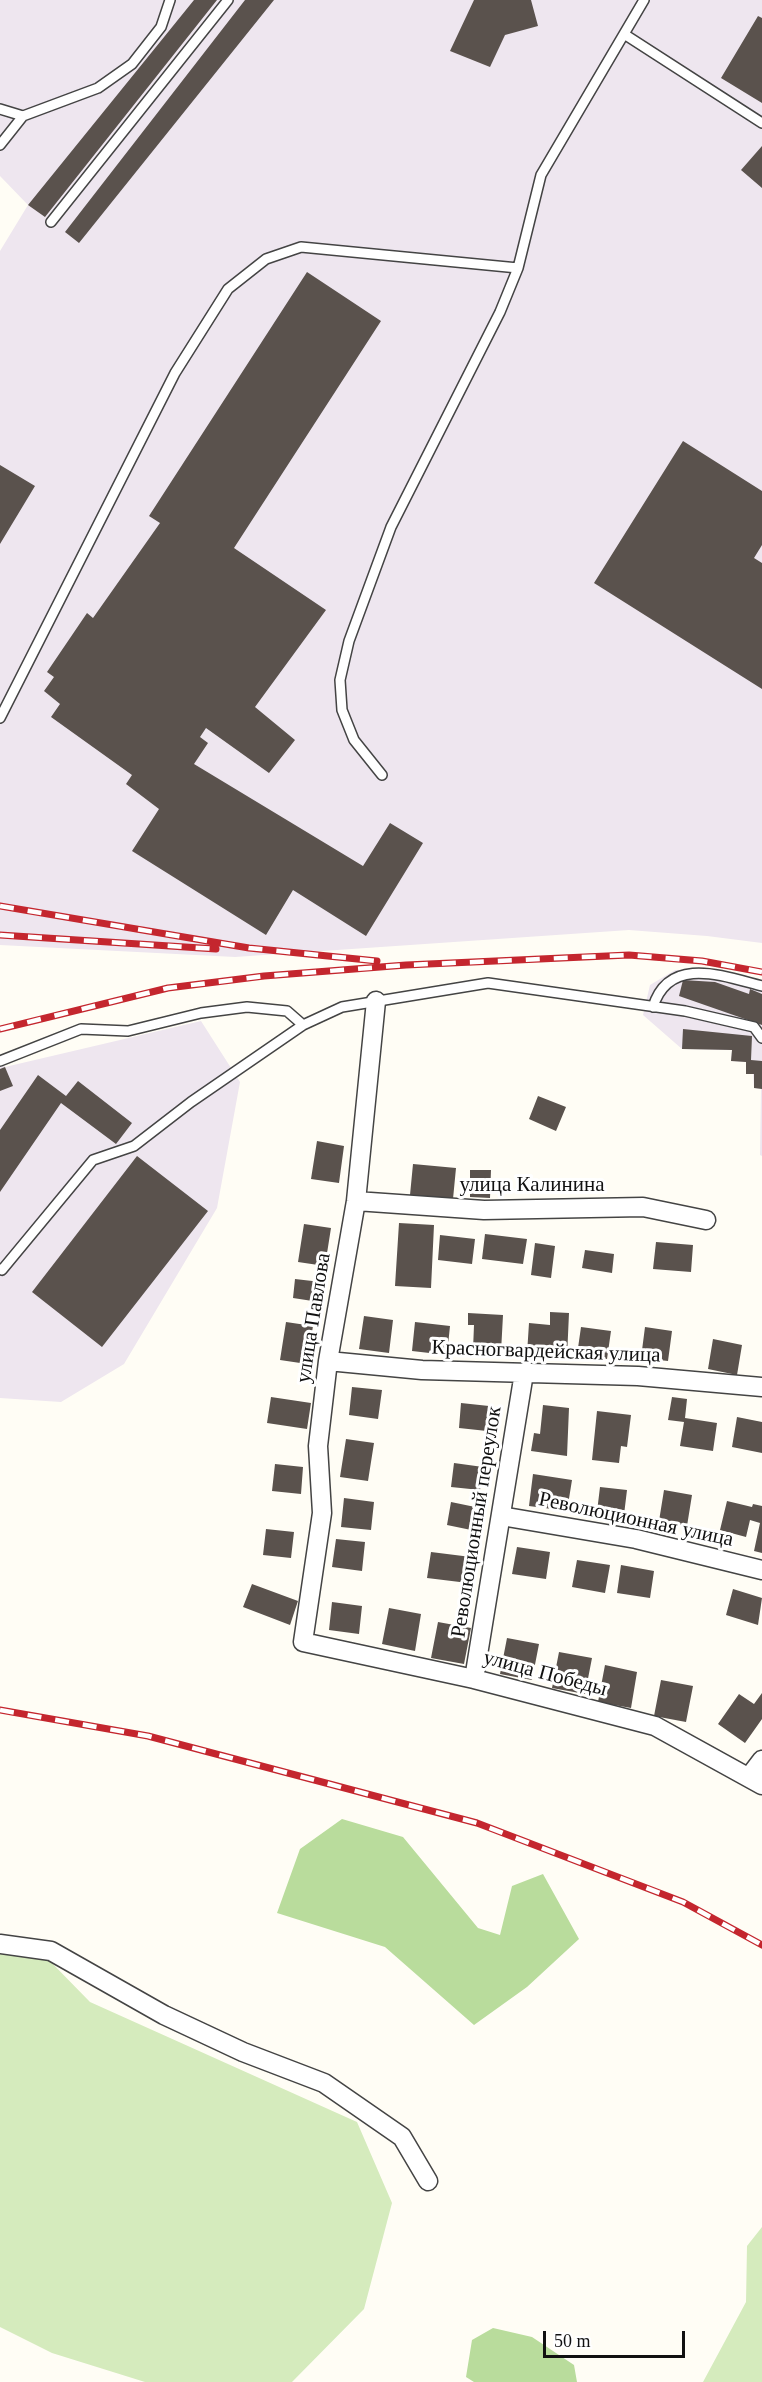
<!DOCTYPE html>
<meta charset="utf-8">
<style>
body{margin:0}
#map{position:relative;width:762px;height:2382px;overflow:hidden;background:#fffdf5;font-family:"Times New Roman",serif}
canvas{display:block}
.scale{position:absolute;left:543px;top:2331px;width:142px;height:27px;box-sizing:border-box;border:3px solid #111;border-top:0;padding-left:8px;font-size:18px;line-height:21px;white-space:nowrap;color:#111;-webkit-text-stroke:4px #fff;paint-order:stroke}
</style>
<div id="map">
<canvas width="762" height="2382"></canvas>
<div class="scale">50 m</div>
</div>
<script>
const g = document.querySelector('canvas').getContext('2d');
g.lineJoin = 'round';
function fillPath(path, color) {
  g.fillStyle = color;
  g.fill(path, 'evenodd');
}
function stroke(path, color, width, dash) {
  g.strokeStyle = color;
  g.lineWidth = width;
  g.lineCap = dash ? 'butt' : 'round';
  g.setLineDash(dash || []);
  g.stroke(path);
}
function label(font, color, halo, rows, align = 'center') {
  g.font = font + ' "Times New Roman",serif';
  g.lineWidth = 6;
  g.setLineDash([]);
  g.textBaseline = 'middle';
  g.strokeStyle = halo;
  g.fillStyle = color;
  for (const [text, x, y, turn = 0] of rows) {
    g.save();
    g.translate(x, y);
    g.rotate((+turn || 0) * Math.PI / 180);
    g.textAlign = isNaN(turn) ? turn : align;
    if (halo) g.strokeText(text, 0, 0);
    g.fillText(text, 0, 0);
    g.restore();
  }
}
fillPath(new Path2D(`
 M0 0H762V943L707 936 629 930 235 957 0 945V251L28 205 0 176Z
 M716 969 762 982V1156L760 1155 761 1089 754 1088 753 1074H746V1062L731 1061 732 1050 682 1049 643 1015 650 985 675 970Z
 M201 1021 240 1082 217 1208 124 1364 61 1402 0 1398V1056L5 1067Z`), '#eee6ef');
fillPath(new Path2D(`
 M0 1951 47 1958 90 2002 357 2122 392 2203 364 2309 292 2382H145L52 2353 0 2327Z
 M762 2227V2382H703L746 2302 747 2246Z`), '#d5ebbd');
fillPath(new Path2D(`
 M342 1819 403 1837 478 1928 500 1935 512 1886 543 1874 579 1939 527 1987 474 2025 385 1947 277 1913 300 1849Z
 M493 2328 532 2337 574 2365 577 2382H474L466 2377 472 2340Z`), '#b9dc9c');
fillPath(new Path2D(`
 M194 0H217L45 217 28 205Z
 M245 0H274L79 243 65 232Z
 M474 0H531L538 26 505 35 490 67 450 51Z
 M758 16 762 18V103L721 78Z
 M762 146V188L741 170Z
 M307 272 381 321 234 548 326 610 255 707 295 740 269 773 206 728 200 737 208 743 194 764 363 866 390 823 423 843 366 936 293 890 266 935 132 851 159 809 126 784 132 775 51 717 60 704 44 691 54 677 47 672 87 613 93 618 160 523 149 516Z
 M683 441 762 491V545L754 558 762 563V689L594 583Z
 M0 465 35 486 0 544Z
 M683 980 715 982 749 994 750 989 762 994V1025L679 996Z
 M683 1029 752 1036 751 1060 762 1061V1089L754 1088V1074H746V1062L731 1061 732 1050 682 1049Z
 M5 1067 13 1086 0 1091V1069Z
 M38 1075 66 1096 78 1081 132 1123 116 1144 61 1103 0 1192V1130Z
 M538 1096 566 1107 556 1131 529 1119Z
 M317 1141 344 1146 339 1183 311 1179Z
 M137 1156 208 1211 102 1347 32 1292Z
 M413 1164 456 1168 453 1199 410 1195Z
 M470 1170H491L490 1198 470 1197Z
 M399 1223 434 1225 431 1288 395 1286Z
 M304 1224 331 1228 325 1266 298 1262Z
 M485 1234 527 1239 523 1264 482 1259Z
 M440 1235 475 1239 472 1264 438 1260Z
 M656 1242 693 1245 691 1272 653 1269Z
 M535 1243 555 1246 551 1278 531 1275Z
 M585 1250 614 1254 612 1273 582 1268Z
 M295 1279 321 1282 319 1302 293 1298Z
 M550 1312 569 1313 567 1357 527 1354 529 1323 550 1325Z
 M468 1313 503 1315 501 1352 473 1350 474 1325H468Z
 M364 1316 393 1320 389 1353 359 1349Z
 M286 1322 313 1326 307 1364 280 1360Z
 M415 1322 450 1326 447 1355 412 1351Z
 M581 1327 611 1331 607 1359 577 1355Z
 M645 1327 672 1331 668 1361 641 1358Z
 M713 1339 742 1345 737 1375 708 1369Z
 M352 1387 382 1390 378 1419 349 1415Z
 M271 1397 311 1403 307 1429 267 1423Z
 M672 1397 687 1399 685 1418 717 1423 713 1451 680 1446 684 1422 668 1420Z
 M461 1403 489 1406 487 1431 459 1428Z
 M543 1405 569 1408 567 1456 531 1451 534 1433 540 1434Z
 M597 1411 631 1415 627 1447 621 1446 619 1463 592 1460Z
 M737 1417 762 1422V1453L732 1447Z
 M346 1439 374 1443 368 1481 340 1477Z
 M454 1463 483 1467 480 1490 451 1487Z
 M275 1464 303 1467 301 1494 272 1491Z
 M533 1474 572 1480 567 1511 529 1506Z
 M600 1487 627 1490 623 1523 596 1520Z
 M664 1490 692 1495 687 1526 659 1521Z
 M344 1498 374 1502 371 1530 341 1527Z
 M727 1501 752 1507 753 1504 762 1506V1553L754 1551 760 1523 750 1520 746 1537 720 1530Z
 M451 1502 480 1508 476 1531 447 1525Z
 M266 1529 294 1532 291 1558 263 1555Z
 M336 1539 365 1542 362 1571 332 1567Z
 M517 1547 550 1552 546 1579 512 1574Z
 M431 1552 471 1557 468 1583 427 1578Z
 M577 1560 610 1565 605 1593 572 1587Z
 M621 1565 654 1571 650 1598 617 1593Z
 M252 1584 298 1601 290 1625 243 1607Z
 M733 1589 762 1598 758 1625 726 1615Z
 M332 1602 362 1606 359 1634 329 1630Z
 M389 1608 421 1614 415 1651 382 1644Z
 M438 1622 471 1628 464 1664 431 1658Z
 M507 1638 539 1644 532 1680 500 1674Z
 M559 1652 592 1658 585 1694 552 1688Z
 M605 1665 637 1672 631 1708 598 1702Z
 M661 1680 693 1686 686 1722 654 1716Z
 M762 1693V1719L745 1743 718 1724 739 1694 754 1704Z`), '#5a524d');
const lane = new Path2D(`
 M624 34 762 123
 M0 109 23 116
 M0 145 23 116 98 88 132 64 161 27 170 0
 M51 222 228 0
 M0 718 175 373 228 289 266 259 301 247 518 268
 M382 775 354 740 342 710 340 680 349 641 391 527 500 312 518 268 541 175 644 0
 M653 1007C669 955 723 976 762 986
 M0 1061 81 1029 128 1031 201 1013 247 1007 287 1011 303 1025 342 1007 488 983 685 1011 754 1027 762 1038
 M0 1269 2 1270 93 1160 134 1146 191 1102 303 1025`);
const street = new Path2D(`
 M376 1001 356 1201 328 1361 318 1446 322 1513 303 1642 474 1679 655 1726 762 1785
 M356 1201 484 1210 643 1207 706 1220
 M328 1361 422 1370 638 1376 762 1387
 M501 1516 636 1539 762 1570
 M474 1679 524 1373
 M749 1777 762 1760
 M0 1944 51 1951 164 2015 243 2052 324 2083 402 2137 428 2181`);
stroke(lane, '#444', 12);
stroke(street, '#444', 21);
stroke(lane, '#fff', 9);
stroke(street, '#fff', 18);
const rail = new Path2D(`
 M0 906 249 948 377 961
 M0 935 216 949
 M0 1029 168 988 264 976 406 965 629 955 702 961 762 972
 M0 1710 148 1736 477 1823 683 1902 762 1945`);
stroke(rail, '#c4262e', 7);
stroke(rail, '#fff', 4.5, [14]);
label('21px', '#111', '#fff', [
 ["улица Калинина",532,1185],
 ["улица Павлова",314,1318,-81],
 ["Красногвардейская улица",546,1352,2],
 ["Революционная улица",636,1520,12],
 ["Революционный переулок",477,1522,-81],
 ["улица Победы",545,1674,15]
]);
</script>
